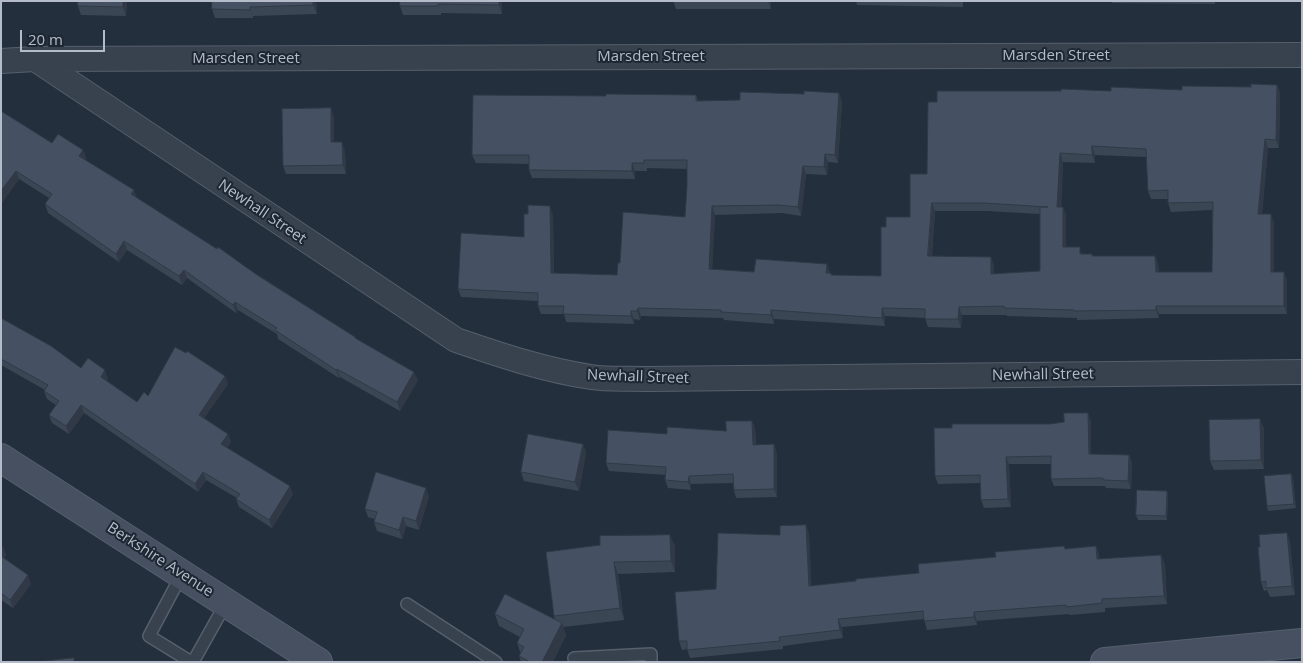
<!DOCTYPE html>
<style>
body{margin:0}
#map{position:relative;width:1303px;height:663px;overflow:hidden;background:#242f3e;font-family:"Open Sans",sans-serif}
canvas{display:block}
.frame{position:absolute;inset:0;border:2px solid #b4bcc9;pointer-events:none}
.scale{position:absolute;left:20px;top:30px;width:85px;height:22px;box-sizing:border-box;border:2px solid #b4bcc9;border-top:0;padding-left:6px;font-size:15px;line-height:18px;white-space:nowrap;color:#b4bcc9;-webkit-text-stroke:4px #1d2633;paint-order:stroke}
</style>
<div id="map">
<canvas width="1303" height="663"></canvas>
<div class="frame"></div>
<div class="scale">20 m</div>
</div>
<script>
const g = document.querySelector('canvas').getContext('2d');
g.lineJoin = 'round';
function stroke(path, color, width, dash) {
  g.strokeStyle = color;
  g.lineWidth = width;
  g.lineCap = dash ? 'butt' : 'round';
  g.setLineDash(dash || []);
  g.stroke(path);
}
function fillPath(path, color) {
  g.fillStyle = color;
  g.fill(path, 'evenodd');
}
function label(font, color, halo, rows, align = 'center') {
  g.font = font + ' "Open Sans",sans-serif';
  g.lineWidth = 4;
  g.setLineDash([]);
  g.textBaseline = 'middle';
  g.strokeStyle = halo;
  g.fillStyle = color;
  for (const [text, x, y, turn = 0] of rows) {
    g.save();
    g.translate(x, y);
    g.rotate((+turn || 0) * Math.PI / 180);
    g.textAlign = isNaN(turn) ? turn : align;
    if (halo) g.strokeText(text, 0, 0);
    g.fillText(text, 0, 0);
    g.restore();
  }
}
const lane = new Path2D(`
 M182 574 149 636 191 662
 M407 604 496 662
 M193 662 226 603
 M575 662 574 658 651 654V662`);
const street = new Path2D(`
 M35 59 456 340C500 355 544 370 591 377 610 380 630 378 649 379L1302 372
 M1 61 35 59 1302 55`);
const secondary = new Path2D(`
 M1 458 318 662
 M1105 662 1302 643`);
stroke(lane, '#565f6c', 14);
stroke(street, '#565f6c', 26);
stroke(secondary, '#565f6c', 30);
stroke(lane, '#38414e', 11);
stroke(street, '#38414e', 24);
stroke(secondary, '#465061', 28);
fillPath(new Path2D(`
 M78 1H127L126 16 81 15 78 6Z
 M212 1H316L317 14 253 16V18H215L212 9Z
 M400 1H502V14L441 13V15H403L400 6Z
 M673 1H771V9H676Z
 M856 1H963V7L857 5Z
 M1112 1H1215V4L1112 3Z
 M1277 85 1280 93 1279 148H1268L1262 214 1274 222V272L1287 280V314H1159V318L1077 320V318L1007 316 1006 315H962L961 328 928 327 925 318 885 316V326L774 319V324L724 320 723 318 641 316 640 320 634 319V324L566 322 564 314H541L538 306V301L461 297 458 289 553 215 554 273 617 275 620 263 685 217 687 186V169L647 168V171H635V179L532 178 529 170V164L476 163 472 155 606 96 696 95 698 101H842L838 163 828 162 827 175 806 174 801 216 782 213 715 215 712 269 754 272 827 264 830 273 832 275 881 276 886 227 910 217 927 174 937 102 1111 91 1182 90ZM1095 155 1146 157 1148 191 1151 199H1168V203L1171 212 1212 210V272H1159L1158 264 1155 256H1093L1092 254H1083L1066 247V215L1063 207H1061L1063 162 1095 163ZM935 211H987L1040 214V271L994 274V265L932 256Z
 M1 111 52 143 83 150 86 158 85 160 134 190 136 197 355 337 356 339 418 380 400 411 340 377 339 378 278 339 277 334 238 310 236 313 187 278 182 285 127 250 119 262 48 213 45 204 49 198 19 179 1 204Z
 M334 117V142L345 151 346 174H286L283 166Z
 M1 318 81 368 108 379 107 381 137 402 148 396 225 376 228 384 204 418 228 434 231 442 227 448 293 494 272 528 239 507 236 499 237 498 206 480 198 492 84 413 69 434 52 423 49 415 56 405 47 399 44 391 45 390 1 365Z
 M752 421 755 429 756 445 777 452V497L736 498 734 490 733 483 691 484V490L668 488 665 480 666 475 609 471 606 463 667 434 726 431Z
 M1091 421V454L1129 455 1132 463 1131 489 1106 488 1105 486H1054L1051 479V464H1009L1011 507 984 508 981 500 980 483 938 484 935 476 1050 424Z
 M1264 428V469L1214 470 1210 461Z
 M583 444 586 453 579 491 524 481 521 472Z
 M1291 474 1293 478 1296 508 1268 511 1267 506Z
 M1167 491 1168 495 1167 520H1138L1136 515Z
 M429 496 419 530 406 526 402 539 377 531 374 522 375 519 368 517 365 509Z
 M809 533 811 586 919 573 996 557 1064 546 1065 549 1096 546 1099 555V559L1165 564 1167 604 1105 608V612L1070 615 1069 614 977 621V625L927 630 924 619 842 627 843 638 783 646V649L690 658 687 649 682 650 679 641 716 589 780 535Z
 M1287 533 1290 542 1295 595 1270 597 1267 590 1264 591 1261 582 1260 547Z
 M1 545 6 555 4 558 31 584 13 608 1 600Z
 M675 546V572L618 574 624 620 563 627 566 635 553 662H521L519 656 521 654 517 643 520 637 499 626 495 614 555 620 554 616 546 552Z`), '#3b4654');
fillPath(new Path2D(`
 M123 1H127L126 16 123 7Z
 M313 1H316L317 14 313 5Z
 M499 1H502V14L499 5Z
 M768 1H771V9Z
 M1277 85 1280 93 1279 148 1276 140Z
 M839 93 842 101 838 163 835 155Z
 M331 108 334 117V151L331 142Z
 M1265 139 1268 148 1261 222 1258 214Z
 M342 142 345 151 346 174 343 165Z
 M1092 146 1095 155V163L1092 155Z
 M83 150 86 158 82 165 79 156Z
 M1060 153 1063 162 1060 215 1057 207Z
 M825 154 828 162 827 175 824 167Z
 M632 163 635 171V179L632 171Z
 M803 166 806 174 801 216 798 207Z
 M16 171 19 179 1 204V191Z
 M134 190 137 198 131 194Z
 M932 203 935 211 931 265 928 256Z
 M550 206 553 215 554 282 551 273Z
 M712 206 715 215 712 277 709 269Z
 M1063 207 1066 215V255L1063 247Z
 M1271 214 1274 222V280L1271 272Z
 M124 241 127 250 119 262 116 254Z
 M1155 256 1158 264 1159 280 1156 272Z
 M991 257 994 265V283L991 274Z
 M827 264 830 273H826Z
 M184 270 187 278 182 285 179 276Z
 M1284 272 1287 280V314L1284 306Z
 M235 302 238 310 236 313 233 305Z
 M1156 306 1159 314V318L1156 310Z
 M959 307 962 315 961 328 958 319Z
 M638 308 641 316 640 320 637 311Z
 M882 308 885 316V326L882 318Z
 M771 310 774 319V324L771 315Z
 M631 311 634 319V324L631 316Z
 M337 369 340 377 339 378 336 370Z
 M105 370 108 379 104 385 101 377Z
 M414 372 418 380 400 411 397 402Z
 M225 376 228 384 201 423 199 415Z
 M81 405 84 413 69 434 66 426Z
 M1088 413 1091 421V462L1089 454Z
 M1260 419 1264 428V469L1261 460Z
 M752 421 755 429 756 453 753 445Z
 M228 434 231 442 224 452 221 444Z
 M583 444 586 453 579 491 575 482Z
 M774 444 777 452V497L774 489Z
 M1129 455 1132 463 1131 489 1128 481Z
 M1006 457 1009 464 1011 507 1008 499Z
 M203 472 206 480 198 492 195 484Z
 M1291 474 1293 478 1296 508 1294 504Z
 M689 476 691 484V490L688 482Z
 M290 486 293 494 272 528 269 520Z
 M426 488 429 496 419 530 416 521Z
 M1167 491 1168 495 1167 520 1166 516Z
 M403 517 406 526 402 539 399 530Z
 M806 525 809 533 812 595 809 586Z
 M1287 533 1290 542 1295 595 1292 586Z
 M670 535 675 546V572L671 561Z
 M3 546 6 555 1 561V548Z
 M1096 546 1099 555 1100 568 1097 559Z
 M1161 555 1165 564 1167 604 1164 596Z
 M614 562 618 574 624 620 620 608Z
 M28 575 31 584 13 608 10 600Z
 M974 612 977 621V625L974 617Z
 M838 619 842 627 843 638 840 630Z
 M562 623 566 635 553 662H542Z`), '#303945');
const building = new Path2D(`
 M78 1H123V7L78 6Z
 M212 1H313V5L250 7V10L212 9Z
 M400 1H499V5L438 4V6H400Z
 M1251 84 1277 85 1276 140 1265 139 1258 214H1271V272H1284V306H1156V310L1074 311V310L1004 308V306L959 307 958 319H925V309L882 308V318L771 310V315L721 312V310L638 308 637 311H631V316L563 314 564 306H538V293L458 289 461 233 524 237V214H528V205L550 206 551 273 617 275 618 263H620L623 212 685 217 687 186V160H644V163H632V171L529 170V155H472L473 95 606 96V94L696 95V101L740 100V92L804 94V91L839 93 835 155 825 154 824 167 803 166 798 207 779 205 712 206 709 269 754 272 756 259 827 264 826 273H831V275L881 276V227H886V217H910V174H927L928 102H937V91H1061V89L1111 91V87L1182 90V86L1251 87ZM1092 146 1146 149 1148 191 1168 190V203L1213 202 1212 272H1156L1155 256H1092V254H1080V247H1063V207H1057L1060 153 1092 155ZM932 203H984L1048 207H1040V271L991 274V257L928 256Z
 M331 108V142H342L343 165 283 166 282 109Z
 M1 111 52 143 58 134 83 150 79 156 134 190 131 194 217 249 218 247 257 275 355 337V338L414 372 397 402 337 369 336 370 275 330 277 328 235 302 233 305 184 270 179 276 124 241 116 254 45 204 52 194 16 171 1 191Z
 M1 318 51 346 81 368 88 358 105 370 101 377 137 402 144 392 148 396 175 347 186 353 187 351 225 376 199 415 228 434 221 444 290 486 269 520 236 499 240 494 203 472 195 484 81 405 66 426 49 415 59 401 44 391 48 385 1 359Z
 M1064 413H1088L1089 454 1129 455 1128 481 1103 480V478L1051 479V456L1006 457 1008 499 981 500 980 475 935 476 934 428H952V424H1050L1064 422Z
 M1260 419 1261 460 1210 461 1209 420Z
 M726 421H752L753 445 774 444V489L734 490 733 474 689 476 688 482 665 480 666 467 606 463 608 430 667 434V427L726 431Z
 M528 434 583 444 575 482 521 472Z
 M376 472 426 488 416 521 403 517 399 530 374 522 377 512 365 509Z
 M1291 474 1294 504 1267 506 1264 476Z
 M1137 490 1167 491 1166 516 1136 515Z
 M806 525 809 586 856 581V579L919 573 918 564 996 557 995 552 1064 546 1065 549 1096 546 1097 559 1161 555 1164 596 1102 599V603L1066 607V605L974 612V617L924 621 923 611 838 619 840 630 779 637 780 641 687 650V641H679L675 592 716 589 718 533 780 535V526Z
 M1287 533 1292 586 1266 588V581L1261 582 1258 547H1260L1259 535Z
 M670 535 671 561 614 562 620 608 554 616 546 552 600 545V536Z
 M1 556 28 575 10 600 1 593Z
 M505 594 562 623 542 662H530L519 656 524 647 517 643 524 629 495 614Z
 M74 658V662H36Z`);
fillPath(building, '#455162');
stroke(building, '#303945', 1);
label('15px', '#b4bcc9', '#1d2633', [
 ["Marsden Street",1056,56],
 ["Marsden Street",651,57],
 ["Marsden Street",246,59],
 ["Newhall Street",262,212,34],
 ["Newhall Street",1043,375,-1],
 ["Newhall Street",638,377,2],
 ["Berkshire Avenue",160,560,33]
]);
</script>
